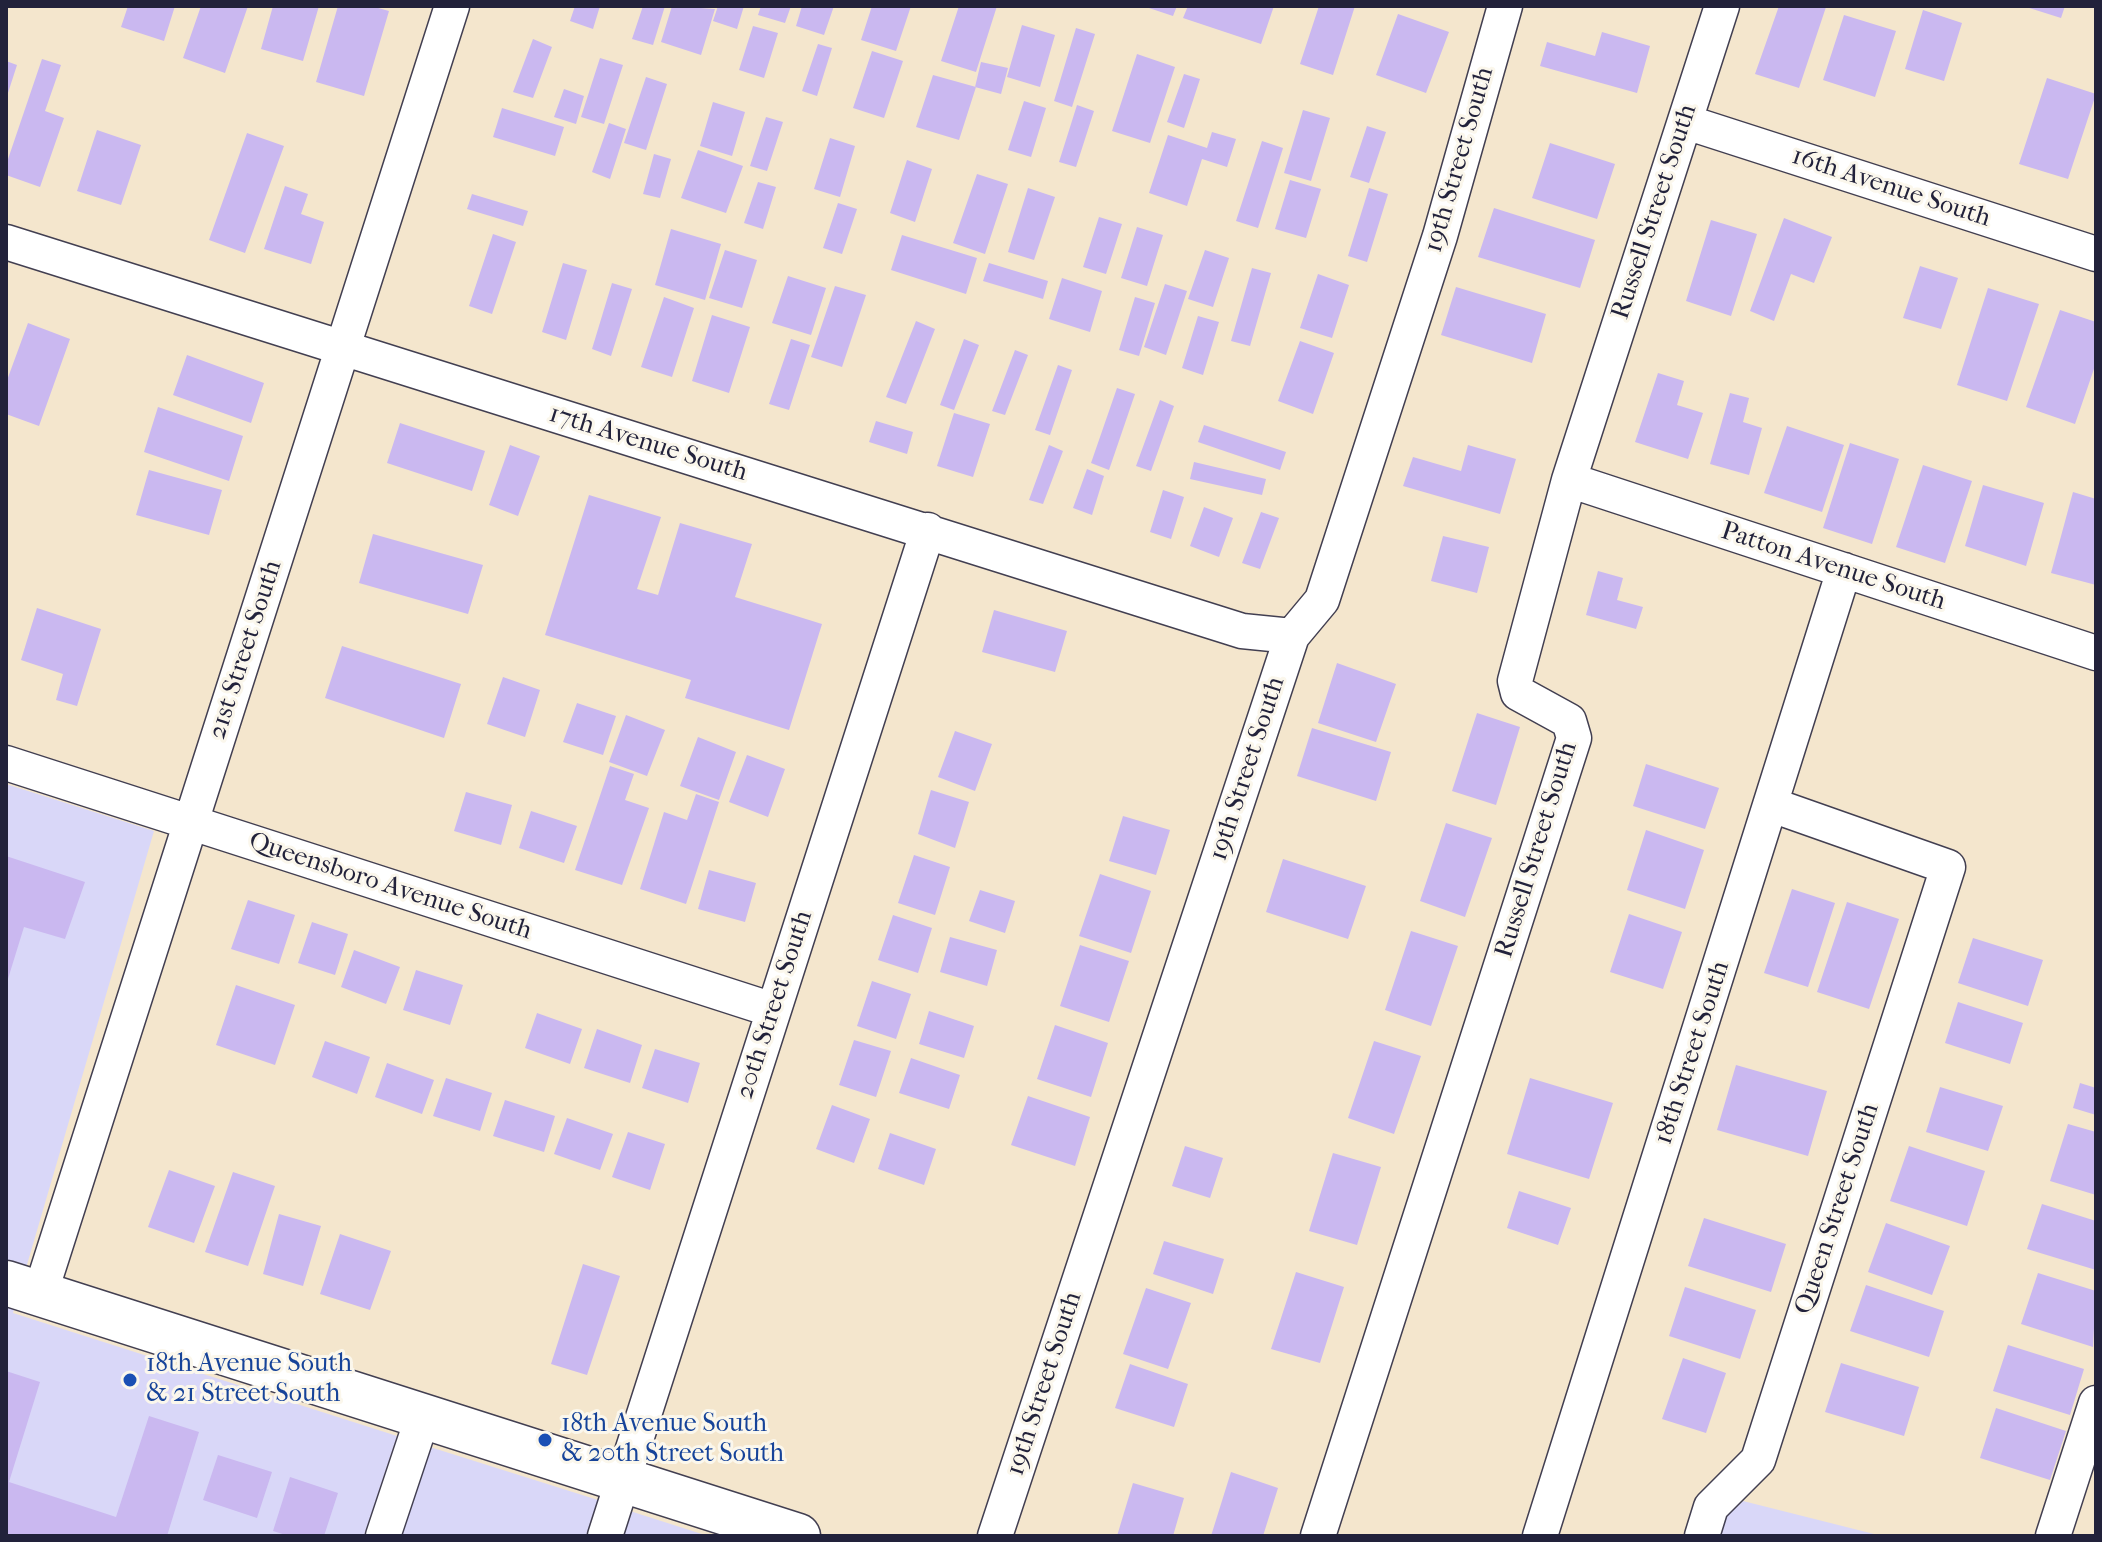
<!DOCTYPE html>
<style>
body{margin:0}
#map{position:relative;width:2102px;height:1542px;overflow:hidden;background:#f4e6cd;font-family:"IM FELL French Canon",serif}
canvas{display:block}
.frame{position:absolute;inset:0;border:8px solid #22223b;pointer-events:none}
</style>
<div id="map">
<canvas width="2102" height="1542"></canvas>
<div class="frame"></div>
</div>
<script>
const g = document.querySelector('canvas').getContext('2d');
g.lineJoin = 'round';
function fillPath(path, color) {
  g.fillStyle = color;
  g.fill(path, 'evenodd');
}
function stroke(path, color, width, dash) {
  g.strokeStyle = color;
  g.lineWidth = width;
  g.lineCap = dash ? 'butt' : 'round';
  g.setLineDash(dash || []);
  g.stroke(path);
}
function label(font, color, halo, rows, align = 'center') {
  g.font = font + ' "IM FELL French Canon",serif';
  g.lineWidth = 6;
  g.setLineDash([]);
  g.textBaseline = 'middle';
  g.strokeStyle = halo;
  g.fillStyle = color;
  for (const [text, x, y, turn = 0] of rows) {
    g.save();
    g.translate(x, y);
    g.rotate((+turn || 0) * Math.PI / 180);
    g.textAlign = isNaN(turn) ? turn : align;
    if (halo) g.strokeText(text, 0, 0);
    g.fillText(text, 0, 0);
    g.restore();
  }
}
fillPath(new Path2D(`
 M6 784 154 831 26 1268 6 1262Z
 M6 1303 15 1306 13 1313 397 1436 364 1536H6Z
 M430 1447 598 1500 586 1536H401Z
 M1743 1501 1882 1536H1720L1726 1517Z
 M630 1511 708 1536H623Z`), '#d9d7f8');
fillPath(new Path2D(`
 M128 6H175L164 41 121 27Z
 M201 6H248L225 73 183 58Z
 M273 6H319L303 61 261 49Z
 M338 6H371L389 11 364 96 316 82Z
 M575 6H600L593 29 570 21Z
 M643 6H665L653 45 632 39Z
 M672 6 715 9 701 55 661 42Z
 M718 6H744L737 29 713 21Z
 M761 6H791L785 23 758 15Z
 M802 6H834L824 35 796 26Z
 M872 6H911L896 51 861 40Z
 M959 6H997L976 72 941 61Z
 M1143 6H1177L1173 16Z
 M1188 6H1274L1261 44 1183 18Z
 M1319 6H1355L1333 75 1300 64Z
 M1779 6 1826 7 1799 88 1755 74Z
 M2023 6H2065L2061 18Z
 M1923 10 1962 23 1944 81 1905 69Z
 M1398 14 1449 32 1426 93 1376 75Z
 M1844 15 1896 31 1875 97 1823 80Z
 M1022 25 1055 35 1040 87 1007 77Z
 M753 26 778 33 764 78 739 70Z
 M1076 28 1095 34 1072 107 1054 101Z
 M1602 32 1650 46 1637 93 1540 66 1547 42 1595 56Z
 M533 39 552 47 533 98 513 92Z
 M818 44 832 48 817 96 802 91Z
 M872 51 903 61 884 118 853 108Z
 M1137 54 1175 67 1150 143 1112 131Z
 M600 58 623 65 604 124 581 117Z
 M42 59 61 65 45 111 64 118 40 187 6 175V165Z
 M6 61 17 65 7 96H6Z
 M981 62 1008 68 1001 94 975 87Z
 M1184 74 1200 79 1184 128 1167 122Z
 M933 75 976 87 959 140 916 127Z
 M646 77 667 84 646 150 624 143Z
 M2047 78 2096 94 2068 179 2019 164Z
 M564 89 584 96 576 124 554 117Z
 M1024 101 1046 108 1031 157 1008 150Z
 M713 102 745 112 732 156 700 146Z
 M1077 105 1094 111 1076 167 1059 162Z
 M502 108 564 127 555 156 493 137Z
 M1303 110 1330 118 1311 181 1284 173Z
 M766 117 783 122 767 171 750 166Z
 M609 123 626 129 610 179 592 172Z
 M1367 126 1386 132 1369 183 1350 177Z
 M97 130 141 145 121 205 77 191Z
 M1212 132 1236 139 1227 167 1202 159 1187 206 1149 193 1168 135 1207 148Z
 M247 133 284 146 245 253 209 240Z
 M830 138 855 146 840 197 814 189Z
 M1262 141 1283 148 1258 228 1236 221Z
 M1550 143 1615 164 1597 219 1532 198Z
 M698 150 743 166 726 213 681 198Z
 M654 154 671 159 660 198 643 194Z
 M907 160 932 169 915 222 890 213Z
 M977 174 1008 184 985 254 953 243Z
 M1290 180 1321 189 1306 238 1275 229Z
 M758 182 776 187 763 229 744 223Z
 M285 186 308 194 301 214 324 222 311 264 264 249Z
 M1028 188 1055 197 1034 260 1008 252Z
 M1369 188 1388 194 1367 262 1348 256Z
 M472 194 528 211 523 226 467 209Z
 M838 203 857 209 842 254 823 248Z
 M1494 208 1595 240 1580 288 1478 257Z
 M1099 217 1122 224 1106 274 1083 267Z
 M1784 218 1832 237 1814 283 1791 274 1774 321 1750 311Z
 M1711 220 1757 234 1731 316 1686 301Z
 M1137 227 1163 235 1147 286 1121 278Z
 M671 229 721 244 705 300 655 285Z
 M493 234 516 242 492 314 469 306Z
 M902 235 977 258 966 294 891 270Z
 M725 250 757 260 742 308 709 298Z
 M1205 250 1229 258 1213 307 1188 299Z
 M563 263 587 270 566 340 542 332Z
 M989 263 1048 281 1043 299 983 281Z
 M1920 266 1958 278 1941 329 1903 318Z
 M1252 268 1271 273 1250 346 1231 341Z
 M1318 274 1349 285 1332 338 1300 328Z
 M788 276 826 288 811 335 772 323Z
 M1062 278 1102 291 1090 332 1049 319Z
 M612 283 632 289 611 356 592 349Z
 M1165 284 1187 291 1166 355 1144 347Z
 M835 286 866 295 842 367 811 357Z
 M1456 287 1546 314 1532 363 1441 335Z
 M1988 288 2039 304 2007 401 1957 385Z
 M664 297 694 308 672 377 641 367Z
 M1135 297 1155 303 1139 356 1119 350Z
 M2060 310 2096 322V363L2075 424 2026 407Z
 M712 315 750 327 729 393 692 381Z
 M1198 316 1219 322 1203 375 1182 368Z
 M916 321 935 329 906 404 886 397Z
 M28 323 70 339 39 426 6 414V383Z
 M791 339 810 345 789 410 769 404Z
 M964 339 979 345 954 410 940 405Z
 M1300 341 1334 353 1313 414 1278 401Z
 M1015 350 1028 355 1005 415 992 411Z
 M187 355 264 383 251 423 173 395Z
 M1058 365 1072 370 1050 435 1035 430Z
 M1658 373 1684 381 1677 405 1703 413 1688 459 1635 442Z
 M1117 388 1135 394 1109 470 1091 463Z
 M1730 393 1749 398 1743 422 1762 428 1749 475 1710 464Z
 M1160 400 1174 406 1151 471 1136 466Z
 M158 407 243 436 229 481 144 452Z
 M954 413 990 424 973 477 937 466Z
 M876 421 913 432 907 454 869 442Z
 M400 423 485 451 472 491 387 463Z
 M1204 425 1286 452 1280 470 1198 442Z
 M1787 426 1844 445 1822 512 1764 493Z
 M1850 443 1899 459 1872 544 1823 528Z
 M510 445 540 456 518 516 489 505Z
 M1049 445 1063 451 1043 504 1029 500Z
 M1468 445 1516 459 1500 514 1403 486 1413 457 1461 471Z
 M1194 462 1266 479 1262 495 1190 479Z
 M1923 465 1972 481 1945 563 1896 547Z
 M1087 469 1104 476 1092 515 1073 508Z
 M149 470 222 490 209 535 136 515Z
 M1983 485 2044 503 2026 566 1965 546Z
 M1163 490 1184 497 1171 539 1150 532Z
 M2073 492 2096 499V585L2051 573Z
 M589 495 661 517 637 589 658 595 680 523 752 544 735 597 822 624 789 730 685 698 691 680 545 635Z
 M1204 507 1233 518 1219 557 1190 546Z
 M1261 512 1279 518 1260 569 1242 563Z
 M373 534 483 565 468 614 359 583Z
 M1443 536 1489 547 1477 593 1431 581Z
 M1598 571 1623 578 1617 600 1643 607 1636 629 1586 615Z
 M37 608 101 629 77 706 56 700 63 674 21 660Z
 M994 610 1067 631 1055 672 982 652Z
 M342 646 461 684 444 738 325 698Z
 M1337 663 1396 684 1376 742 1318 723Z
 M503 677 540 690 525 737 487 724Z
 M577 703 616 716 603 755 563 742Z
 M1477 713 1520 727 1496 805 1452 791Z
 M626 715 665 730 647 776 609 762Z
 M1312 728 1391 752 1376 801 1297 776Z
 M955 731 992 744 975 791 938 777Z
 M698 737 736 752 719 800 680 786Z
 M747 755 785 769 768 817 729 802Z
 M1646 764 1719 788 1705 829 1633 806Z
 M610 766 634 774 625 800 649 808 622 885 575 870Z
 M931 790 969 802 955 848 918 834Z
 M466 792 512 805 501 845 454 831Z
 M696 794 719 802 686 904 640 889 664 812 687 820Z
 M531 811 577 826 564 863 519 848Z
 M1123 816 1170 830 1156 875 1109 861Z
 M1446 823 1492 838 1465 917 1420 901Z
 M1646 830 1704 850 1685 909 1627 890Z
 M914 855 950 867 935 915 898 903Z
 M6 856 85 882 65 939 24 927 7 982Z
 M1283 859 1366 886 1348 939 1266 912Z
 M709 870 756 883 745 922 698 909Z
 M1100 874 1151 891 1131 953 1079 936Z
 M1792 889 1835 903 1808 987 1764 973Z
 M980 890 1015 901 1005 933 969 921Z
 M248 900 295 915 279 964 231 949Z
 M1847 902 1899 919 1869 1009 1817 992Z
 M1629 914 1682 932 1663 989 1610 972Z
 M893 915 932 928 918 973 878 960Z
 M312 922 348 934 335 975 298 963Z
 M1411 931 1458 946 1431 1026 1385 1010Z
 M950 937 997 950 987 986 940 972Z
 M1973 938 2043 960 2028 1006 1958 983Z
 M1080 945 1129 961 1109 1022 1060 1006Z
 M354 950 400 967 386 1004 341 987Z
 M416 970 463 985 450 1025 403 1010Z
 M872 981 911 994 896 1039 857 1026Z
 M236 985 295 1005 275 1065 216 1045Z
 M1958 1002 2023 1023 2010 1064 1945 1043Z
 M929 1011 974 1026 964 1058 919 1044Z
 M537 1013 582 1029 570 1064 525 1048Z
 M1055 1025 1108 1043 1091 1097 1037 1079Z
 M597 1029 642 1045 630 1083 584 1068Z
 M854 1040 891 1051 876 1097 839 1085Z
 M325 1041 370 1057 357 1094 312 1077Z
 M1374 1041 1421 1056 1394 1134 1348 1118Z
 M655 1049 700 1063 688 1103 642 1088Z
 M911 1058 960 1075 949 1109 899 1093Z
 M387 1063 434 1080 422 1114 375 1097Z
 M1736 1065 1827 1091 1808 1156 1717 1130Z
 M446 1078 492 1093 480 1131 433 1116Z
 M1530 1078 1613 1103 1589 1179 1507 1154Z
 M2080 1083 2096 1088V1115L2073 1108Z
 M1940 1087 2003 1106 1988 1151 1926 1132Z
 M1028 1096 1090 1117 1075 1166 1011 1145Z
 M505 1100 555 1116 544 1152 493 1136Z
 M832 1105 870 1119 854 1163 816 1149Z
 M567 1118 613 1134 600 1170 554 1154Z
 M2068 1124 2096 1132V1195L2050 1181Z
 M628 1132 665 1144 650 1190 612 1177Z
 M890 1133 936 1149 924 1185 878 1169Z
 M1185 1146 1223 1158 1210 1198 1172 1186Z
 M1909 1146 1985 1171 1967 1226 1890 1201Z
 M1333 1153 1381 1167 1357 1245 1309 1231Z
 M169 1170 215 1186 194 1243 148 1227Z
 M233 1172 275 1186 248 1266 205 1252Z
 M1519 1191 1571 1208 1558 1245 1507 1228Z
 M2042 1204 2096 1221V1270L2027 1249Z
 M279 1214 321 1226 303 1286 263 1274Z
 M1704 1218 1786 1244 1771 1292 1688 1266Z
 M1886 1223 1950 1246 1932 1295 1868 1272Z
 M340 1234 391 1251 370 1310 320 1294Z
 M1164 1241 1224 1259 1213 1294 1153 1274Z
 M583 1264 620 1276 587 1375 551 1364Z
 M1296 1272 1344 1287 1320 1363 1271 1349Z
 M2038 1273 2096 1291 2093 1347 2021 1324Z
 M1866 1285 1944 1311 1929 1357 1850 1331Z
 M1685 1287 1756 1310 1740 1359 1669 1336Z
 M1146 1288 1191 1303 1168 1369 1123 1354Z
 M2008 1345 2084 1369 2070 1415 1993 1391Z
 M1683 1358 1726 1373 1706 1433 1662 1419Z
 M1841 1363 1919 1387 1904 1436 1825 1412Z
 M1130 1364 1188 1384 1174 1427 1115 1408Z
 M6 1371 40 1382 9 1482 116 1517 149 1416 199 1432 167 1536 6 1534Z
 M1996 1408 2066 1431 2050 1480 1980 1458Z
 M218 1455 272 1472 257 1518 203 1500Z
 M1231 1472 1278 1488 1263 1536H1211Z
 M290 1477 338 1493 324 1536H289L273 1531Z
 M1133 1483 1184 1498 1173 1536H1117Z`), '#cab8f0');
const minor = new Path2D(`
 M1686 122 2096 254
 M6 242 1242 631 1292 636
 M1569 480 2096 653
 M6 763 773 1010
 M40 1294 452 6
 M383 1536 423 1416
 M605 1536 928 530
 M995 1536 1292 636 1322 600 1440 236 1505 6
 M1318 1536 1574 738 1569 721 1518 693 1515 681 1569 480 1722 6
 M1540 1536 1844 570
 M1702 1536 1711 1507 1758 1460 1948 867 1772 805
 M2053 1536 2096 1403`);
const tertiary = new Path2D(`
 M6 1283 798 1536`);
stroke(minor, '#423f51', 37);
stroke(tertiary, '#423f51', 47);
stroke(minor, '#fff', 34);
stroke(tertiary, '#fff', 44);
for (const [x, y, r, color] of [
 [130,1380,8,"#1a4fb4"],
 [545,1440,8,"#1a4fb4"]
]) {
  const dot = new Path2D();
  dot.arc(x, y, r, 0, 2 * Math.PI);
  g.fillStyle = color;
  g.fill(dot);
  stroke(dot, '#fbf7ec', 3);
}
label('26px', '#22223b', '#fbf7ec', [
 ["19th Street South",1460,160,-74],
 ["16th Avenue South",1891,188,18],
 ["Russell Street South",1655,212,-72],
 ["17th Avenue South",648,444,17],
 ["Patton Avenue South",1833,567,18],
 ["21st Street South",246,650,-72],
 ["19th Street South",1248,769,-72],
 ["Russell Street South",1537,850,-73],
 ["Queensboro Avenue South",390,887,18],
 ["20th Street South",775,1005,-72],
 ["18th Street South",1693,1053,-72],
 ["Queen Street South",1838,1209,-72],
 ["19th Street South",1045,1384,-72]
]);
label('26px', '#164399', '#fbf7ec', [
 ["18th Avenue South",146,1365],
 ["& 21 Street South",146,1395],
 ["18th Avenue South",561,1425],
 ["& 20th Street South",561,1455]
], 'left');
</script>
